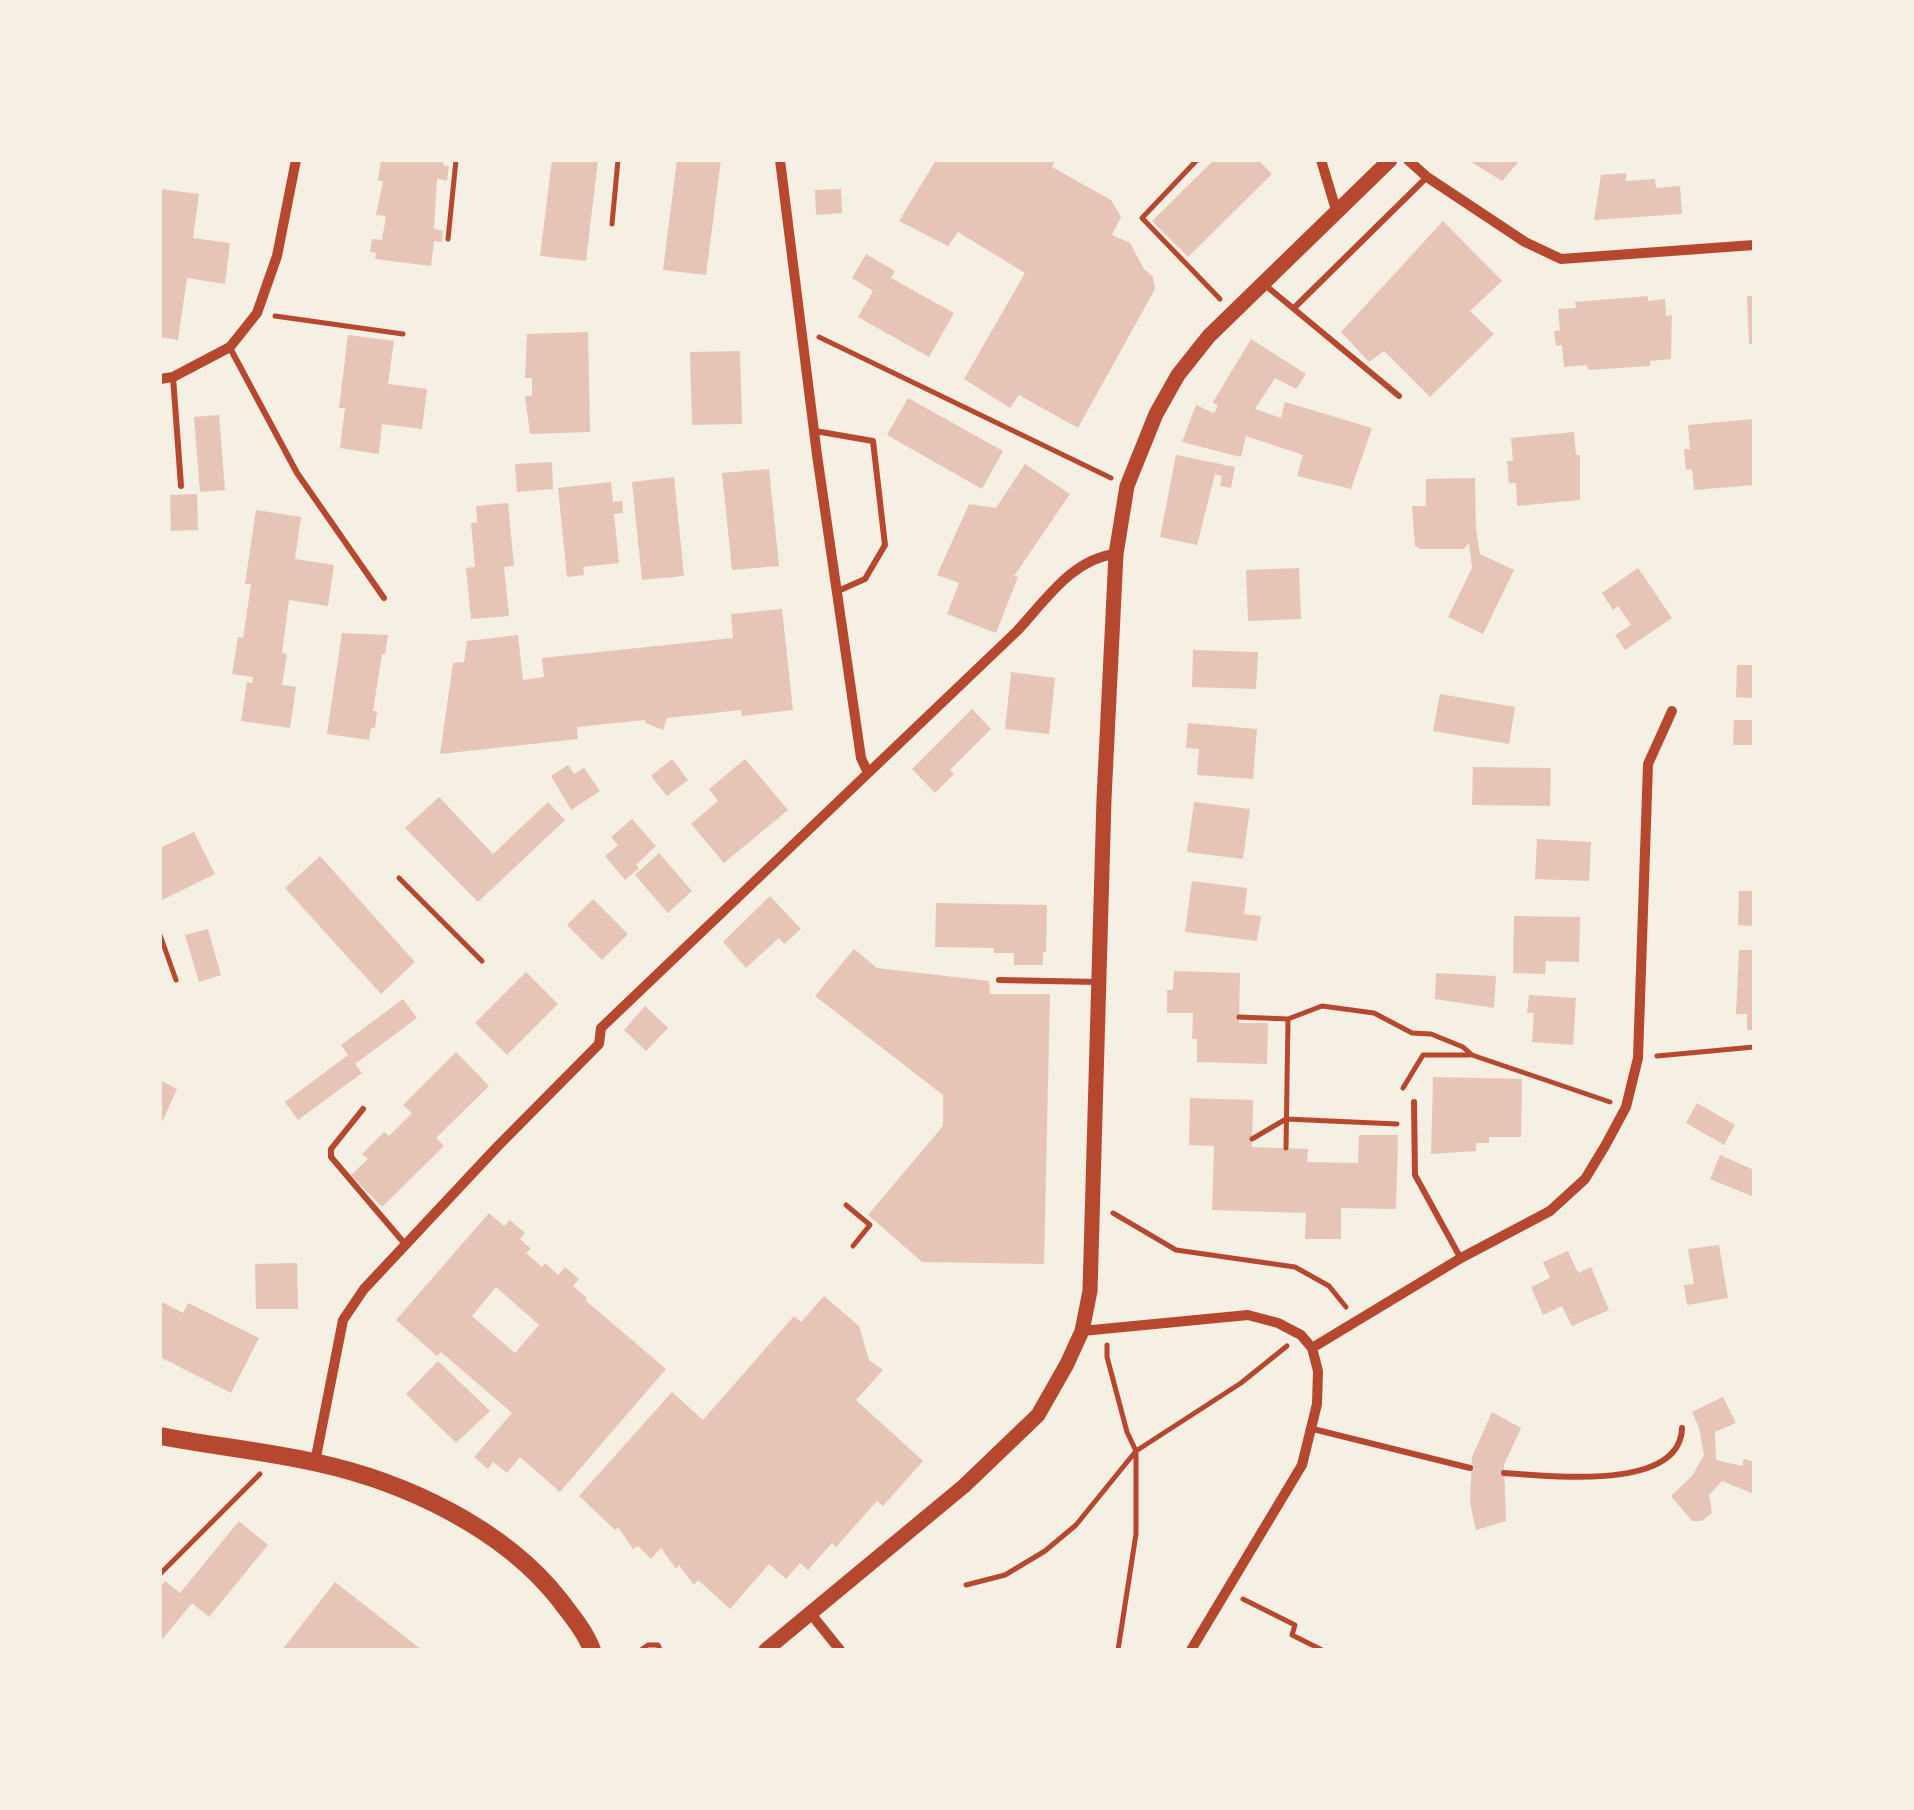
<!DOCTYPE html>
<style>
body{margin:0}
#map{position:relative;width:1914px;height:1810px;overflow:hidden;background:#f6efe4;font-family:"Roboto Condensed",sans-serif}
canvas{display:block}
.frame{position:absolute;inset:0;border:162px solid #f6efe4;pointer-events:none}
</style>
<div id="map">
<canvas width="1914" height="1810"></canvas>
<div class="frame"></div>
</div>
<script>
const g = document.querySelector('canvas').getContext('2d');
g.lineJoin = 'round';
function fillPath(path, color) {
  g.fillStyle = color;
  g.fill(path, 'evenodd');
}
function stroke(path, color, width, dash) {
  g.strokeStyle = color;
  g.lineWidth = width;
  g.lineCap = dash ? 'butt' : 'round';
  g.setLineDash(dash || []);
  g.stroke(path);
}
fillPath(new Path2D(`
 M381 160H443V165L449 166 447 181 437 179 434 229 443 231 442 242 434 241 431 266 375 259 376 253 370 252 372 239 382 240 386 216 376 215 383 181H378Z
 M552 160H598L586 261 540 256Z
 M677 160H721L706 275 663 270Z
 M936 160H1055L1052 167 1111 200 1121 217 1112 235 1130 243 1144 269 1153 277 1155 289 1078 428 1019 395 1010 408 964 379 1025 273 958 232 948 246 899 221Z
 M1214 160H1258L1272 174 1188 257 1152 221Z
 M1468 160H1520L1502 181Z
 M1626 173V181L1655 179 1656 188 1680 186 1682 214 1594 220 1601 175Z
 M160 189 199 194 193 238 230 243 225 284 187 278 178 340 160 337Z
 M841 189 842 213 816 215 815 190Z
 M1443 221 1502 281 1470 311 1494 334 1430 397 1384 351 1369 362 1341 332Z
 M866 254 895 271 891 278 954 313 929 357 858 317 873 291 852 278Z
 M1648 296V301L1665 299 1666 316 1672 315 1671 359 1650 361V366L1588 370 1587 365 1564 367 1562 345 1556 346 1554 331 1560 330 1558 309 1576 308 1575 302Z
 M1747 296H1754V344H1749Z
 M588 332 590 432 530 434 525 396H532V378H525L527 334Z
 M348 335 394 341 388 384 427 389 422 429 382 424 379 454 340 448 345 408H339Z
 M1251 339 1306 374 1296 389 1275 378 1255 409 1281 418 1285 402 1372 428 1351 489 1297 476 1303 455 1246 436 1241 457 1182 442 1196 405 1214 413 1218 406 1213 402Z
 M740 351 742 424 692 425 690 352Z
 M908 398 1003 451 982 489 887 435Z
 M219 415 225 490 200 492 194 417Z
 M1754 419V485L1694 490 1692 469 1686 470 1684 449H1690L1688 425Z
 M1574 432 1576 455H1580V500L1517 506 1516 483H1509L1507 461H1513L1511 438Z
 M1176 455 1235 467 1231 488 1220 486 1222 476 1215 474 1197 545 1160 537Z
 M552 462 553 489 517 492 515 464Z
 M1025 464 1070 494 1014 576 1018 577 996 633 947 614 959 583 937 575 969 504 996 508Z
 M769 469 779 566 732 570 722 473Z
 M674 477 684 576 642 580 632 482Z
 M1475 478 1476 529 1480 554 1514 570 1483 634 1448 617 1472 568 1469 543 1464 549H1420L1415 546 1412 506H1426V479Z
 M611 482 613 502 622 501 623 513 614 514 619 563 583 567 584 575 567 577 558 488Z
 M197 494 198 530 171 531 170 495Z
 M508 503 514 566 504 567 509 616 471 619 466 568 475 567 471 523 477 522 476 506Z
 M256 510 301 517 295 559 334 565 328 606 289 600 282 653 287 654 282 685 296 687 290 728 241 721 247 682 252 683 253 677 232 674 238 637 243 638 251 584H245Z
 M1299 568 1301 619 1248 621 1246 570Z
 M1638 568 1672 618 1625 650 1615 635 1631 625 1618 606 1613 610 1602 593Z
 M782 609 793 710 742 716 741 710 667 718 663 730 646 723 645 720 577 727 578 739 440 754 453 663 464 662 467 641 518 635 523 680 544 677 542 658 733 638 731 614Z
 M342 633 388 635 385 654H382L373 711H377L375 728H371L369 740 327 734Z
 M1193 650 1258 652 1256 689 1192 687Z
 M1737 665H1754V698L1736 697Z
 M1011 672 1055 678 1049 734 1005 729Z
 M1440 694 1515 707 1509 744 1433 731Z
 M972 709 991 729 950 770 954 774 935 793 912 769Z
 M1734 720H1754V745H1733Z
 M1188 723 1257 729 1253 779 1197 775 1199 749 1186 748Z
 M672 759 688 780 667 796 651 776Z
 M745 759 788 810 724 863 691 824 718 801 709 789Z
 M568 765 574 774 584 768 600 791 571 810 551 776Z
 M1473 767 1551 768 1550 806 1472 805Z
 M439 797 493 854 548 802 565 820 478 902 405 828Z
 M1194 802 1250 809 1243 859 1187 852Z
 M632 819 656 846 636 865 639 868 625 880 605 856 618 845 611 837Z
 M194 832 215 874 160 901V848Z
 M1537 839 1591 842 1589 881 1535 879Z
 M659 853 692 891 668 913 635 875Z
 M320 856 415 962 381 994 285 888Z
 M1192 881 1247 888 1244 914 1261 916 1257 941 1185 932Z
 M1739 891H1754V926L1738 925Z
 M770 896 801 929 784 944 779 938 746 968 723 942Z
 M593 899 628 934 602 960 567 925Z
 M936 903 1047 905 1046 952H1043V965H1014V953H994V948L935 947Z
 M1514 916 1580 917 1579 962 1546 961 1545 974 1513 973Z
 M208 929 221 975 199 982 185 935Z
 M854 949 877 968 989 981 990 994H1050L1044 1264 922 1262 868 1215 943 1126V1095L815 996Z
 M1739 950H1754V1030H1747V1014H1736Z
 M1174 971 1240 973 1239 1023H1268L1267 1064 1197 1062V1039H1192L1193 1013H1167V990H1173Z
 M526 972 558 1004 507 1055 475 1023Z
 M1436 973 1496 976 1494 1008 1435 999Z
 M1529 995 1576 998 1573 1045 1532 1042 1534 1013H1527Z
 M403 999 417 1018 355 1064 362 1073 298 1120 285 1102 348 1055 341 1045Z
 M645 1006 668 1028 646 1051 624 1030Z
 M456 1052 489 1086 436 1138 444 1146 382 1207 351 1175 368 1159 362 1154 384 1132 389 1136 412 1113 403 1105Z
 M1433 1077 1522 1079 1521 1137H1489V1143H1476V1151L1431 1154Z
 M160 1080 177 1089 160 1127Z
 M1190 1098 1253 1100 1252 1147 1308 1149 1307 1162 1358 1163 1359 1135H1398L1396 1209 1341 1208V1239H1305L1306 1213 1212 1210 1214 1146 1189 1145Z
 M1697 1103 1735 1125 1724 1145 1686 1123Z
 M1720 1155 1754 1170V1197L1710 1179Z
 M489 1213 504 1226 510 1220 525 1233 520 1239 531 1249 526 1253 542 1267 545 1263 558 1275 565 1267 579 1279 573 1286 587 1298 585 1300 666 1369 560 1492 520 1457 507 1473 493 1462 488 1469 474 1457 512 1413 441 1352 437 1356 396 1320ZM496 1287 539 1325 515 1353 472 1316Z
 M1719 1245 1728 1298 1687 1305 1684 1285 1694 1284 1688 1249Z
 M1568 1251 1578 1273 1591 1267 1609 1310 1572 1326 1562 1306 1543 1315 1531 1287 1550 1278 1543 1262Z
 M297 1263 298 1309H256L255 1264Z
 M824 1296 859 1326 869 1360 883 1370 856 1400 923 1461 883 1506 877 1501 836 1547 832 1543 808 1570 800 1563 786 1579 769 1564 730 1609 698 1580 694 1585 679 1565 676 1569 661 1548 651 1559 638 1546 633 1549 618 1527 615 1530 579 1496 672 1392 703 1420 794 1316 801 1322Z
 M160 1301 183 1313 188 1303 259 1338 231 1393 160 1357Z
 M438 1361 490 1411 456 1443 406 1394Z
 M1723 1397 1736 1423 1715 1432 1716 1460 1742 1466 1744 1459 1754 1462V1494L1722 1481 1709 1495 1712 1513 1702 1521H1692L1671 1496 1692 1476 1704 1455 1699 1428 1692 1412Z
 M1492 1412 1521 1428 1504 1465 1506 1521 1476 1530 1470 1503 1472 1457Z
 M239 1521 268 1545 209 1617 192 1603 160 1642V1587L165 1581 180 1593Z
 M335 1582 422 1650H282Z`), '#e6c5b7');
stroke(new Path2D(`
 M1197 160 1142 218 1220 299
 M612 224 618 160
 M448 239 456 160
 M275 316 403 334
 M819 337 1111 478
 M399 878 482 961
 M160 935 176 980
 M1239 1017 1288 1019 1322 1006 1374 1013 1412 1033 1431 1034 1463 1047 1472 1055 1610 1102
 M1657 1056 1754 1047
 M1403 1088 1423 1055H1469
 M1252 1139 1286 1119 1397 1124
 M1286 1148 1288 1019
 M846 1205 870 1225 853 1246
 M1113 1213 1176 1250 1295 1267 1329 1286 1346 1307
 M1107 1345V1357L1127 1432 1136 1451V1534L1118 1650
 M160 1574 260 1474
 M966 1585 1005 1575 1045 1551 1076 1525 1136 1451 1241 1383 1287 1346
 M1243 1599 1295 1625 1292 1635 1322 1650
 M641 1650 648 1645H658L660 1650`), '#b5482f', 5);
stroke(new Path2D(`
 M1265 285 1399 396
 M1294 308 1427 177
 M230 348 297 473 384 598
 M173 377 181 486
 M815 431 873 441 885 545 865 579 838 591
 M999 980 1098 982
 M1414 1102 1415 1175 1460 1257
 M363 1109 331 1149V1157L405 1244
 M1313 1429 1470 1468
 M1504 1473C1546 1475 1680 1493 1682 1428`), '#b5482f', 6);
stroke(new Path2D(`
 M780 160 817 455 861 758 868 773
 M1321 160 1337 213
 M1408 160 1427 177 1525 242 1561 259 1754 245
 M160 379 173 377 230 347 257 313 277 256 296 160
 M1082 1331 1248 1315 1278 1323 1301 1335 1312 1348 1318 1371 1317 1404 1302 1465 1191 1650
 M1312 1348 1461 1258 1550 1211 1585 1179 1605 1146 1626 1107 1638 1058 1648 764 1672 711
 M315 1462 343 1320 364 1289 497 1147 599 1044 601 1028 1017 631C1045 601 1073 558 1116 554
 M811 1614 840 1650`), '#b5482f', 10);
stroke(new Path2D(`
 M766 1650 964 1486 1038 1415 1067 1364 1082 1331 1090 1291 1104 799 1116 554 1127 486 1156 414 1178 375 1209 336 1390 160`), '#b5482f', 15);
stroke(new Path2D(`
 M160 1436C212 1446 266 1451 318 1463 405 1482 503 1528 559 1599 571 1615 585 1631 592 1650`), '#b5482f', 18);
</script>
